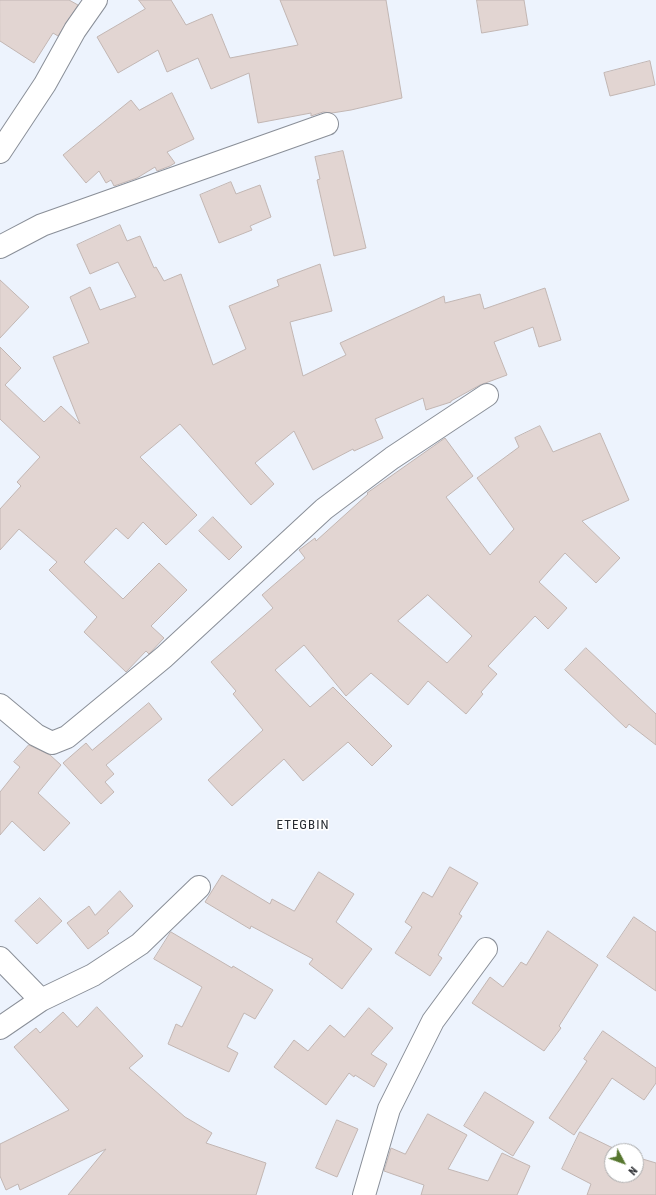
<!DOCTYPE html>
<style>
body{margin:0}
#map{position:relative;width:656px;height:1195px;overflow:hidden;background:#edf3fd;font-family:"Roboto Condensed",sans-serif}
canvas{display:block}
.north{position:absolute;left:604px;top:1143px;width:40px;height:40px;box-sizing:border-box;background:#fff;border:1px solid #aaabac;border-radius:50%;rotate:131deg;font-size:11px;font-weight:700;line-height:16px;text-align:center;color:#2a2c30}
.north::after{content:'';display:block;margin:auto;width:14px;height:18px;background:#56762e;clip-path:polygon(50% 0,100% 100%,50% 72%,0 100%)}
</style>
<div id="map">
<canvas width="656" height="1195"></canvas>
<div class="north">N</div>
</div>
<script>
const g = document.querySelector('canvas').getContext('2d');
g.lineJoin = 'round';
function fillPath(path, color) {
  g.fillStyle = color;
  g.fill(path, 'evenodd');
}
function stroke(path, color, width, dash) {
  g.strokeStyle = color;
  g.lineWidth = width;
  g.lineCap = dash ? 'butt' : 'round';
  g.setLineDash(dash || []);
  g.stroke(path);
}
function label(font, color, halo, rows, align = 'center') {
  g.font = font + ' "Roboto Condensed",sans-serif';
  g.lineWidth = 3;
  g.setLineDash([]);
  g.textBaseline = 'middle';
  g.strokeStyle = halo;
  g.fillStyle = color;
  for (const [text, x, y, turn = 0] of rows) {
    g.save();
    g.translate(x, y);
    g.rotate((+turn || 0) * Math.PI / 180);
    g.textAlign = isNaN(turn) ? turn : align;
    if (halo) g.strokeText(text, 0, 0);
    g.fillText(text, 0, 0);
    g.restore();
  }
}
const building = new Path2D(`
 M0 0H69L78 5 58 36 53 33 34 63 0 41Z
 M139 0H171L186 25 212 14 230 58 298 45 280 0H386L402 98 351 110 332 113 323 112 311 116V113L258 123 249 73 211 89 198 58 167 72 158 50 118 73 97 37 145 9Z
 M477 0H524L528 25 482 33Z
 M650 61 655 85 610 96 604 73Z
 M172 93 194 139 167 152 175 163 170 166 157 171 155 167 137 178 114 186 111 180 106 183 99 171 86 183 63 155 131 100 139 110Z
 M343 151 366 248 334 256 317 180 320 179 315 157Z
 M231 182 236 194 260 185 271 217 250 226 252 230 219 243 200 195Z
 M120 225 127 241 140 236 154 268 156 267 164 281 181 274 213 365 246 349 229 306 279 286 277 280 320 264 332 311 290 322 303 376 346 355 340 343 444 296 445 303 480 294 484 309 545 288 561 340 539 347 533 327 494 342 507 375 480 385 451 401V402L426 410 423 398 375 419 383 438 354 451 353 449 313 470 294 431 255 463 274 484 251 505 180 424 140 457 197 515 166 545 143 522 128 539 116 528 84 562 123 599 159 563 187 590 151 626 164 638 149 654 146 651 126 672 84 632 97 617 49 570 57 562 19 529 0 550V509L21 486 17 482 40 457 0 419V347L21 368 5 385 44 422 61 406 80 424 53 357 89 343 70 297 90 287 100 310 136 297 118 262 90 274 77 245Z
 M0 280 29 307 0 338Z
 M540 426 553 452 600 433 629 500 582 521 620 558 596 583 565 553 539 582 567 608 548 629 535 616 488 666 497 674 481 692 483 694 466 714 428 681 408 705 371 673 346 696 304 645 275 670 310 707 333 687 392 746 372 766 348 742 303 781 284 759 232 806 208 780 263 730 233 694 236 691 211 662 273 608 262 595 305 558 299 550 315 538 316 541 368 494 367 493 445 438 473 476 446 497 490 555 514 529 477 478 519 447 515 438ZM428 595 472 636 447 663 398 621Z
 M213 517 242 547 229 560 199 531Z
 M586 648 656 714V745L629 724 626 728 565 670Z
 M149 703 162 719 106 765 114 774 105 782 114 792 101 804 63 763 86 743 92 750Z
 M29 745 50 755 61 765 38 793 70 823 44 851 12 821 0 835V792L20 767 14 762Z
 M450 867 478 883 459 914 462 916 438 955 442 958 430 976 395 953 412 927 405 922 423 892 432 897Z
 M319 872 354 894 336 922 372 949 342 989 309 964 313 959 251 926 250 929 205 902 222 875 270 904 272 899 294 911Z
 M120 891 133 906 107 931 109 933 88 949 67 923 89 906 95 915Z
 M40 898 62 921 37 944 15 921Z
 M634 917 656 932V991L607 957Z
 M548 931 598 965 559 1026 561 1028 544 1051 472 1003 490 977 503 987 521 962 526 965Z
 M171 932 232 968 233 966 273 990 255 1019 244 1013 227 1047 238 1053 229 1072 168 1044 176 1024 182 1027 202 987 154 959Z
 M97 1007 143 1056 129 1068 185 1117 212 1133 206 1143 266 1163 256 1195H68L106 1149 20 1190 18 1184 6 1190 0 1176V1144L69 1110 14 1047 36 1028 40 1033 63 1012 77 1027Z
 M369 1008 393 1028 371 1054 387 1064 374 1087 355 1075 354 1077 349 1073 326 1105 274 1067 294 1040 308 1051 330 1025 344 1037Z
 M603 1031 656 1068V1083L644 1100 612 1078 574 1135 549 1118 587 1061 584 1059Z
 M485 1092 534 1122 513 1156 464 1126Z
 M428 1114 467 1135 448 1169 488 1181 502 1153 530 1166 517 1195H421L424 1185 384 1171 391 1148 405 1154Z
 M337 1120 358 1129 337 1177 316 1168Z
 M580 1132 619 1151H612V1175H636V1157L656 1163V1195H587L591 1184 562 1169Z`);
fillPath(building, '#e2d5d2');
stroke(building, '#c2b6b3', 1);
const street = new Path2D(`
 M0 152 45 84 75 30 96 0
 M0 247 42 225 327 124
 M0 705 36 735 52 743 67 737 164 657 324 509 392 458 487 395
 M0 958 41 1000
 M0 1028 41 1000 93 975 140 944 199 887
 M364 1195 389 1109 433 1021 486 949`);
stroke(street, '#8a8f98', 24);
stroke(street, '#fff', 22);
g.letterSpacing = '1px';
label('13px', '#272c33', '#fff', [
 ["ETEGBIN",303,826]
]);
g.letterSpacing = '0px';
</script>
